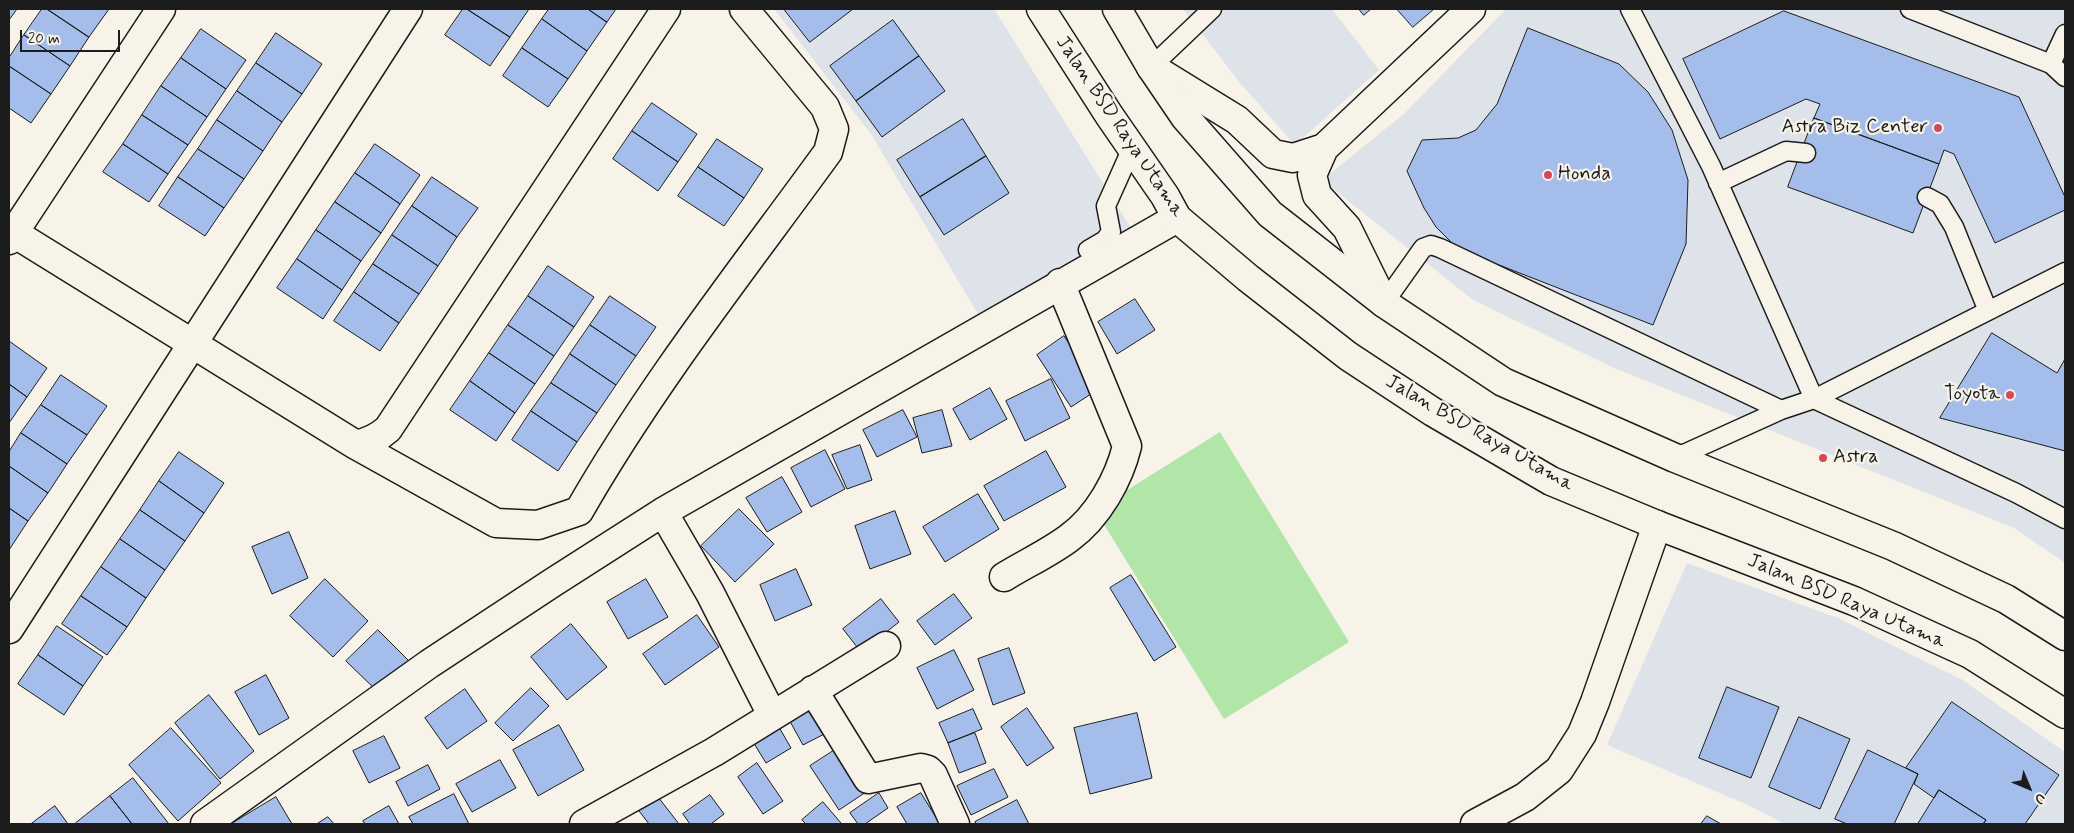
<!DOCTYPE html>
<style>
body{margin:0}
#map{position:relative;width:2074px;height:833px;overflow:hidden;background:#f7f3e8;font-family:Mynerve,sans-serif}
canvas{display:block}
.frame{position:absolute;inset:0;border:10px solid #1c1c1c;pointer-events:none}
.north{position:absolute;left:2004px;top:763px;width:50px;height:50px;-webkit-text-stroke:4px #f7f3e8;paint-order:stroke;rotate:135deg;font-size:14px;font-weight:700;line-height:20px;text-align:center;color:#1c1c1c}
.north::after{content:'';display:block;margin:auto;width:18px;height:22px;background:#1c1c1c;clip-path:polygon(50% 0,100% 100%,50% 72%,0 100%)}
.scale{position:absolute;left:20px;top:30px;width:100px;height:22px;box-sizing:border-box;border:2px solid #1c1c1c;border-top:0;padding-left:6px;font-size:15px;line-height:18px;white-space:nowrap;color:#1c1c1c;-webkit-text-stroke:4px #f7f3e8;paint-order:stroke}
</style>
<div id="map">
<canvas width="2074" height="833"></canvas>
<div class="frame"></div>
<div class="north">U</div>
<div class="scale">20 m</div>
</div>
<script>
const g = document.querySelector('canvas').getContext('2d');
g.lineJoin = 'round';
function fillPath(path, color) {
  g.fillStyle = color;
  g.fill(path, 'evenodd');
}
function stroke(path, color, width, dash) {
  g.strokeStyle = color;
  g.lineWidth = width;
  g.lineCap = dash ? 'butt' : 'round';
  g.setLineDash(dash || []);
  g.stroke(path);
}
function label(font, color, halo, rows, align = 'center') {
  g.font = font + ' Mynerve,sans-serif';
  g.lineWidth = 4.5;
  g.setLineDash([]);
  g.textBaseline = 'middle';
  g.strokeStyle = halo;
  g.fillStyle = color;
  for (const [text, x, y, turn = 0] of rows) {
    g.save();
    g.translate(x, y);
    g.rotate((+turn || 0) * Math.PI / 180);
    g.textAlign = isNaN(turn) ? turn : align;
    if (halo) g.strokeText(text, 0, 0);
    g.fillText(text, 0, 0);
    g.restore();
  }
}
fillPath(new Path2D(`
 M774 9H994L1146 252 988 331 871 134Z
 M1183 9H1332L1379 70 1295 145 1240 83Z
 M1506 9H2065V563L2014 528 1614 368 1473 300 1322 180 1405 113Z
 M1687 563 1838 618 1961 679 2065 752V824H1785L1750 806 1607 745Z`), '#dee3e9');
fillPath(new Path2D(`
 M1220 432 1349 642 1224 719 1095 510Z`), '#b1e6a8');
const building = new Path2D(`
 M9 9H17L9 20Z
 M42 9H47L89 37 70 66 24 35Z
 M47 9H109L89 37Z
 M463 9H467L510 37 490 66 445 35Z
 M467 9H529L510 37Z
 M549 9H588L607 22 587 51 542 19Z
 M588 9H616L607 22Z
 M784 9H853L810 42Z
 M1359 9H1371L1364 15Z
 M1397 9H1434L1413 27Z
 M1784 11 2019 97 2065 197V210L1995 243 1954 154 1944 150 1939 164 1814 118 1820 104 1806 99 1720 139 1683 59Z
 M542 19 587 51 568 79 522 48Z
 M893 20 919 56 856 101 830 66Z
 M1528 28 1619 64 1648 92 1672 130 1688 180 1686 244 1653 325 1458 249 1436 227 1424 208 1407 171 1422 140 1458 138 1476 130 1497 104Z
 M201 29 246 60 226 89 181 58Z
 M276 33 322 64 302 94 256 63Z
 M24 35 70 66 51 94 9 66V58Z
 M522 48 568 79 548 107 503 76Z
 M919 56 945 91 882 137 856 101Z
 M181 58 226 89 207 117 161 86Z
 M256 63 302 94 282 122 237 91Z
 M9 66 51 94 31 123 9 108Z
 M161 86 207 117 188 145 142 115Z
 M237 91 282 122 263 151 217 120Z
 M652 103 697 134 678 162 632 131Z
 M142 115 188 145 168 174 123 144Z
 M1814 118 1939 164 1913 233 1788 187Z
 M963 119 986 156 920 197 897 160Z
 M217 120 263 151 244 179 198 149Z
 M632 131 678 162 658 191 613 159Z
 M717 139 763 169 744 198 698 167Z
 M123 144 168 174 149 202 103 172Z
 M375 144 420 175 400 204 355 173Z
 M198 149 244 179 224 208 178 177Z
 M986 156 1009 193 944 235 920 197Z
 M698 167 744 198 724 226 678 196Z
 M355 173 400 204 381 233 335 202Z
 M178 177 224 208 205 236 159 206Z
 M432 177 478 208 457 237 412 206Z
 M335 202 381 233 361 261 316 230Z
 M412 206 457 237 438 266 392 235Z
 M316 230 361 261 342 290 297 259Z
 M392 235 438 266 419 294 373 264Z
 M297 259 342 290 323 319 277 288Z
 M373 264 419 294 399 323 354 292Z
 M548 266 594 297 574 327 528 296Z
 M354 292 399 323 380 351 334 321Z
 M528 296 574 327 554 356 508 325Z
 M610 296 656 327 636 356 590 325Z
 M1135 299 1155 330 1117 354 1098 322Z
 M508 325 554 356 535 384 489 353Z
 M590 325 636 356 616 385 570 354Z
 M1992 333 2057 373 2065 359V451L1940 418Z
 M1064 336 1100 388 1071 407 1037 355Z
 M9 341 47 368 27 397 9 384Z
 M489 353 535 384 515 413 470 381Z
 M570 354 616 385 597 413 551 383Z
 M61 375 107 406 87 435 41 405Z
 M1051 379 1070 418 1025 441 1006 401Z
 M470 381 515 413 496 441 450 410Z
 M551 383 597 413 577 442 531 411Z
 M9 384 27 397 9 423Z
 M990 388 1007 419 970 440 953 409Z
 M41 405 87 435 67 464 21 433Z
 M903 410 917 437 877 457 863 430Z
 M942 410 952 446 922 453 913 418Z
 M531 411 577 442 558 471 512 440Z
 M21 433 67 464 48 493 9 466V452Z
 M860 445 872 480 847 489 832 455Z
 M825 450 845 489 811 507 791 468Z
 M1046 451 1066 487 1004 521 984 486Z
 M179 452 224 483 204 513 159 481Z
 M9 466 48 493 28 521 9 508Z
 M782 477 802 512 767 532 746 498Z
 M159 481 204 513 185 541 140 510Z
 M978 494 999 529 945 562 923 527Z
 M9 508 28 521 9 550Z
 M739 509 774 544 735 582 701 546Z
 M140 510 185 541 165 570 120 539Z
 M895 511 911 554 870 569 855 526Z
 M289 532 308 578 272 594 252 547Z
 M120 539 165 570 146 598 101 567Z
 M101 567 146 598 127 627 81 596Z
 M796 569 812 605 775 621 760 585Z
 M1131 575 1176 647 1154 661 1110 588Z
 M325 579 368 621 333 657 290 616Z
 M646 579 668 617 628 639 607 602Z
 M954 594 972 618 935 645 917 621Z
 M81 596 127 627 107 655 62 624Z
 M881 599 899 622 861 652 843 629Z
 M697 615 719 647 665 685 643 654Z
 M571 624 607 667 567 700 531 657Z
 M57 626 103 657 83 686 38 655Z
 M378 630 410 662 379 693 346 661Z
 M1009 648 1025 693 993 705 978 659Z
 M954 650 974 690 937 709 917 668Z
 M38 655 83 686 64 715 18 684Z
 M266 675 289 718 259 735 235 692Z
 M1727 687 1779 707 1751 778 1699 758Z
 M531 688 549 706 513 741 495 723Z
 M465 689 487 721 447 749 425 718Z
 M209 695 254 751 220 779 175 723Z
 M814 701 830 731 803 745 787 716Z
 M1952 702 2059 775 2025 824H1983L1986 820 1939 790 1934 798 1914 784 1918 774 1906 768Z
 M1027 708 1054 748 1027 766 1001 727Z
 M973 709 982 729 948 743 939 723Z
 M1137 713 1152 778 1090 794 1074 728Z
 M1799 717 1850 739 1820 809 1769 787Z
 M776 722 791 748 766 763 750 737Z
 M559 725 584 770 538 796 513 750Z
 M171 728 221 783 178 821 129 765Z
 M975 733 986 763 959 773 948 743Z
 M384 736 400 768 369 783 353 751Z
 M841 746 869 790 839 810 810 766Z
 M1868 750 1918 774 1894 824H1847L1835 819Z
 M500 760 516 788 472 812 456 784Z
 M757 763 783 801 763 814 738 777Z
 M428 765 440 789 408 806 396 782Z
 M994 769 1008 797 971 815 957 786Z
 M133 778 169 824H132L110 796Z
 M1939 790 1986 820 1983 824H1918Z
 M655 793 679 824H649L636 807Z
 M879 793 888 808 865 824H858L850 813Z
 M921 793 940 824H907L897 807Z
 M454 794 469 824H413L409 817Z
 M710 795 724 814 711 824H690L683 814Z
 M110 796 132 824H77L76 823Z
 M276 797 292 824H231Z
 M1017 800 1029 824H976L975 822Z
 M823 802 841 823 839 824H806L802 820Z
 M55 806 68 824H31Z
 M389 806 399 824H365L363 821Z
 M1707 816 1721 824H1701Z
 M328 817 334 824H317Z`);
fillPath(building, '#a5bdea');
stroke(building, '#1c1c1c', 1);
const lane = new Path2D(`
 M1630 9 1711 166 1814 399 2016 493 2065 519
 M1910 9 2051 64 2065 77
 M2051 64 2065 34
 M1151 67 1212 9
 M1718 183 1786 151 1806 153
 M1927 197 1940 204 1954 227 1988 311
 M1088 250 1105 240 1111 232 1106 206 1132 148
 M1384 303 1423 248 1431 245 1440 248 1781 410
 M1675 458 1781 410 1814 399 2065 272`);
const street = new Path2D(`
 M9 230 356 445C369 442 378 438 388 429L666 9
 M9 240 161 9
 M356 445 496 523 538 525 579 511C651 385 743 269 828 152L834 129 825 107 744 9
 M663 512 710 593 772 715
 M1004 577C1025 564 1049 553 1069 538 1098 517 1119 479 1127 446L1060 283
 M9 629 408 9
 M813 690 868 779 921 768 928 770 933 775 955 824
 M205 824 429 664 552 583 663 512 1177 218
 M584 824 714 752 886 646
 M1475 824 1525 797 1559 770 1582 734 1595 702 1657 525`);
const secondary = new Path2D(`
 M1151 67 1237 120 1273 154 1293 158 1324 148
 M1384 303 1347 228 1317 195 1312 175 1324 148 1471 9`);
const primary = new Path2D(`
 M1041 9 1109 115 1165 196 1177 218 1248 278 1348 356 1433 412 1551 481 1657 525 1854 601 1970 654 2065 714
 M1117 9 1151 67 1185 117 1270 214 1384 303 1503 382 1675 458 1893 546 2006 599 2065 636`);
stroke(lane, '#1c1c1c', 21);
stroke(street, '#1c1c1c', 31);
stroke(secondary, '#1c1c1c', 31);
stroke(primary, '#1c1c1c', 31);
stroke(lane, '#f7f3e8', 18);
stroke(street, '#f7f3e8', 28);
stroke(secondary, '#f7f3e8', 28);
stroke(primary, '#f7f3e8', 28);
for (const [x, y, r, color] of [
 [1938,128,5,"#d1495b"],
 [1548,175,5,"#d1495b"],
 [2010,395,5,"#d1495b"],
 [1823,458,5,"#d1495b"]
]) {
  const dot = new Path2D();
  dot.arc(x, y, r, 0, 2 * Math.PI);
  g.fillStyle = color;
  g.fill(dot);
  stroke(dot, '#f7f3e8', 2);
}
label('20px', '#1c1c1c', '#f7f3e8', [
 ["Jalan BSD Raya Utama",1119,127,56],
 ["Jalan BSD Raya Utama",1479,434,30],
 ["Jalan BSD Raya Utama",1846,602,23]
]);
label('20px', '#1c1c1c', '#f7f3e8', [
 ["Astra Biz Center",1928,128],
 ["Honda",1558,175,"left"],
 ["Toyota",2000,395],
 ["Astra",1833,458,"left"]
], 'right');
</script>
